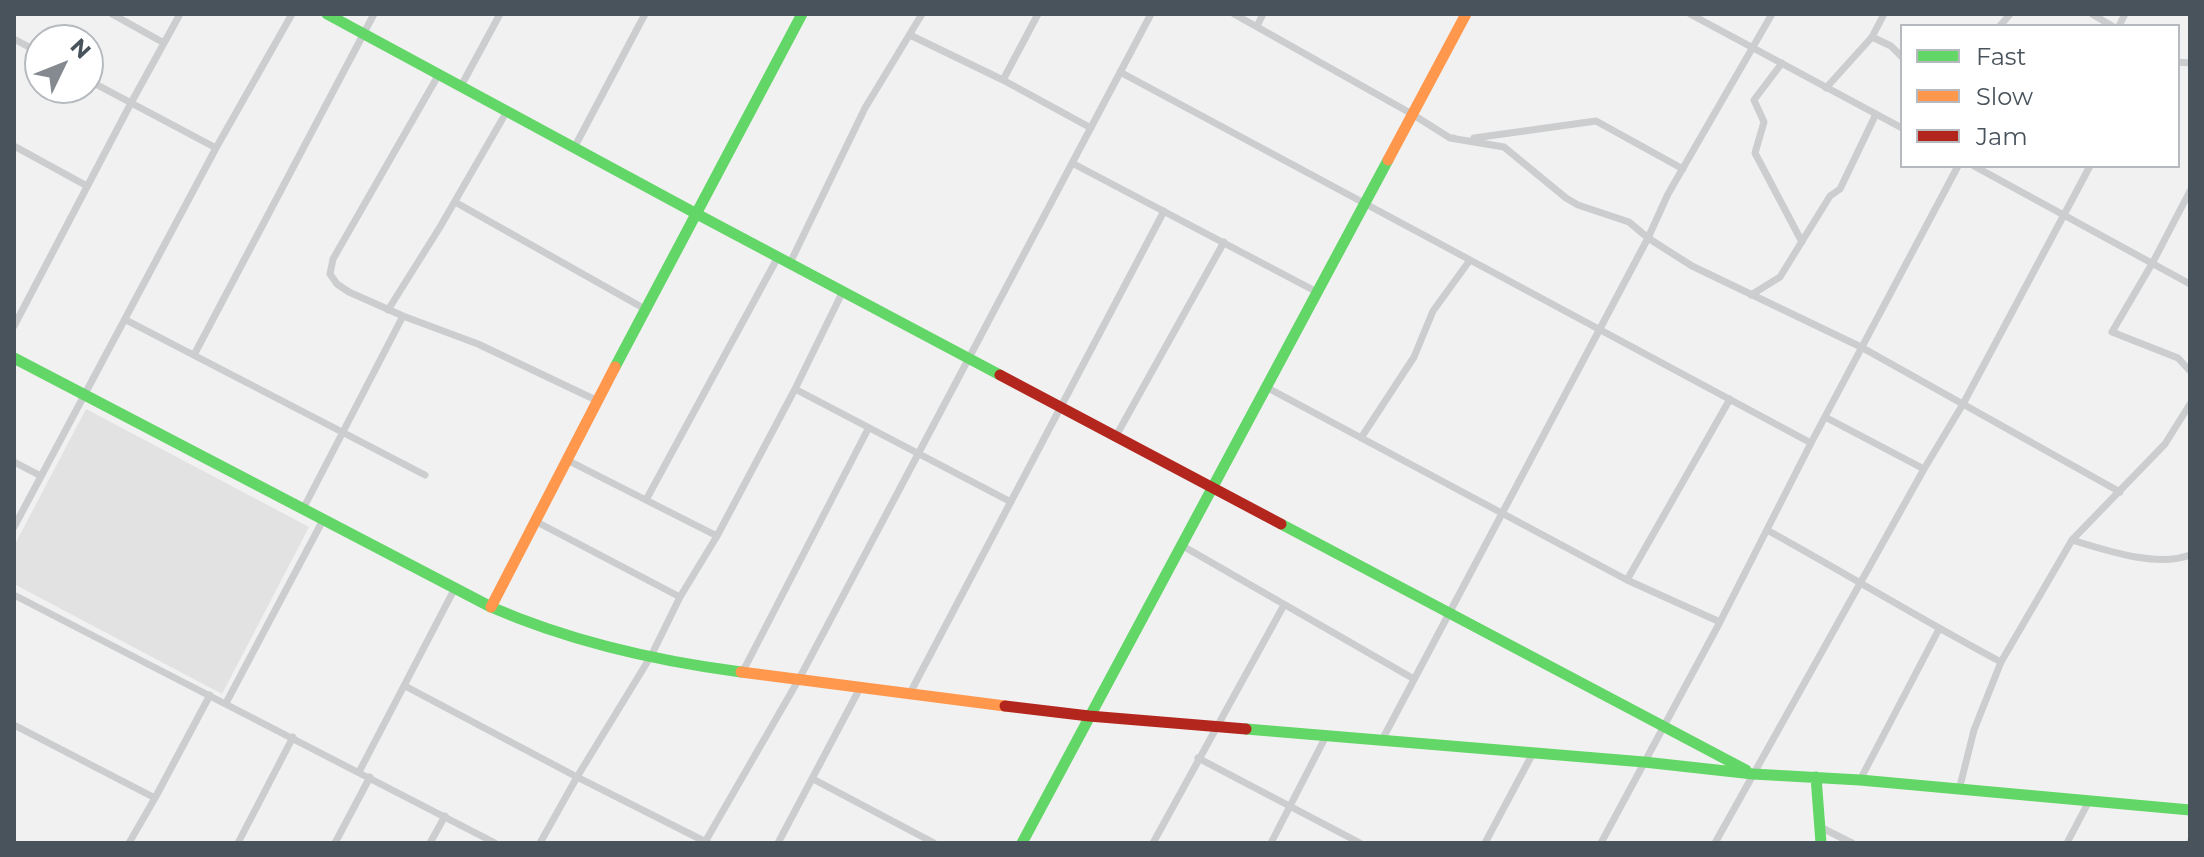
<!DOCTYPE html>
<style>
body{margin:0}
#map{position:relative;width:2204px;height:857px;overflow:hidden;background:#f1f1f1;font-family:Montserrat,sans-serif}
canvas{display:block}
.frame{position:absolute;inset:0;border:16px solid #49535c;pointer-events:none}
.legend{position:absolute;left:1900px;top:24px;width:280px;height:144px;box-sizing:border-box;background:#fff;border:2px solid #b6babe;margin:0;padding:10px 14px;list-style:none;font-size:24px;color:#49535c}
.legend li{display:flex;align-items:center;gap:16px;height:40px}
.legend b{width:40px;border:2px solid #b6babe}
.north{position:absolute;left:24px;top:24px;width:80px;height:80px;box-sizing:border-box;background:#fff;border:2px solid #b6babe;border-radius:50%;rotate:47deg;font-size:22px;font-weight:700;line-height:32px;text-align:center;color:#49535c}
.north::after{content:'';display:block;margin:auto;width:28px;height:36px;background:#848a90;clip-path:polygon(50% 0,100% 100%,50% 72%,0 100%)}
</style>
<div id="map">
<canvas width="2204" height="857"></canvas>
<div class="frame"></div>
<ul class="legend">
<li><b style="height:10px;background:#63d668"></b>Fast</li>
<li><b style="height:10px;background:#ff974d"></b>Slow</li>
<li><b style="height:10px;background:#b3261e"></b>Jam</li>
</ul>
<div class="north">N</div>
</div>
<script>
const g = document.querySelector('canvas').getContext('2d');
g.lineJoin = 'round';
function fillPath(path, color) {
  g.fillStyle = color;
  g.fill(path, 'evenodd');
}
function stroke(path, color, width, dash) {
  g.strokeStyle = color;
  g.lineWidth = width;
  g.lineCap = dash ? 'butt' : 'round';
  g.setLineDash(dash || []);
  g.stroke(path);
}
fillPath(new Path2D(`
 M86 409 309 527 222 694 14 584V546Z`), '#e3e2e2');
stroke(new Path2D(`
 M112 14 164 43
 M1234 14 1412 114 1450 138H1454
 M1690 14 1902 128
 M2092 14 2112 26
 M1257 26 1263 14
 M2000 26 2010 14
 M2119 26 2125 14
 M910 35 1003 80 1091 128
 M1872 37 1891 46 1902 57
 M14 39 40 53
 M2178 62 2190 63
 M1782 63 1754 100 1764 122 1755 153 1802 242
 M1120 72 1811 443
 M439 74 333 259 330 274 337 284 349 292 403 316 478 344 598 401
 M88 80 216 148
 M1003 80 1038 14
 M461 86 500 14
 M1826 88 1872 37 1884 14
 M1450 138 1504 147 1566 198 1578 205 1629 222 1648 238 1692 266 1861 347 2120 492
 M1474 138 1596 121 1683 169
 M14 146 87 186
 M574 148 645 14
 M1072 163 1317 292
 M1974 166 2190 284
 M2190 191 2153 262 2112 332 2178 358 2190 371
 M455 202 645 309
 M790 263 865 108 922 14
 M1751 295 1780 277 1830 196 1840 189 1876 114
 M388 310 440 227 507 111
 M126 320 425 475
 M14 326 131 103 180 14
 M194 355 374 14
 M1266 387 1627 580 1720 622
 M795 389 1011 502
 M1825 417 1924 469
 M1116 436 1224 242
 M1361 438 1414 357 1433 311 1470 260
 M567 460 717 536
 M14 462 41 476
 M646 500 778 257
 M303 509 403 316
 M535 521 680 597
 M14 527 216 148 292 14
 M1767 530C1845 573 1922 620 2001 662
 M2072 540C2105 550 2157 568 2190 555
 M1181 545 1414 679
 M1627 580 1730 399
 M14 595 495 843
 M742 673 868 429
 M405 686 577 777 708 843
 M909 695 1164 211
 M226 703 323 520
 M14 725 155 798
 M1382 740 1648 238 1668 194 1772 14
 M1198 758 1360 843
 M359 772 455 588
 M813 779 934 843
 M1860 780 1939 629
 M1959 790 1974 730 2001 662 2072 540 2165 444 2190 404
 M1819 828 1820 827 1852 843
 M705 842 799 679 1151 14
 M129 843 155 798 210 695
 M238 843 293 737
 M335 843 370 777
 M430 843 445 816
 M540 843 577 777 651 656 680 597 717 536 795 389 843 291
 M778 843 860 688
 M1153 843 1284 605
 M1271 843 1326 736
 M1485 843 1533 753
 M1601 843 1720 622 1811 443 1958 166
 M1715 843 1924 469 1963 404 2090 166
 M2067 843 2089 801
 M2190 843V842`), '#cbcdcf', 7);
stroke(new Path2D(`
 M327 14 695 213 1000 375
 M14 358 491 607C569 641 657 661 741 672
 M615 367 802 14
 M1281 524 1746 770
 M1246 729 1644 762 1753 774 1860 780 2190 810
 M1816 777 1821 843
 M1022 843 1388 160`), '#63d668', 11);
stroke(new Path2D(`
 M1388 160 1466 14
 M491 607 615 367
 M741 672 1005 706`), '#ff974d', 11);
stroke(new Path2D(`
 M1000 375 1281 524
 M1005 706 1089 716 1246 729`), '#b3261e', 11);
</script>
